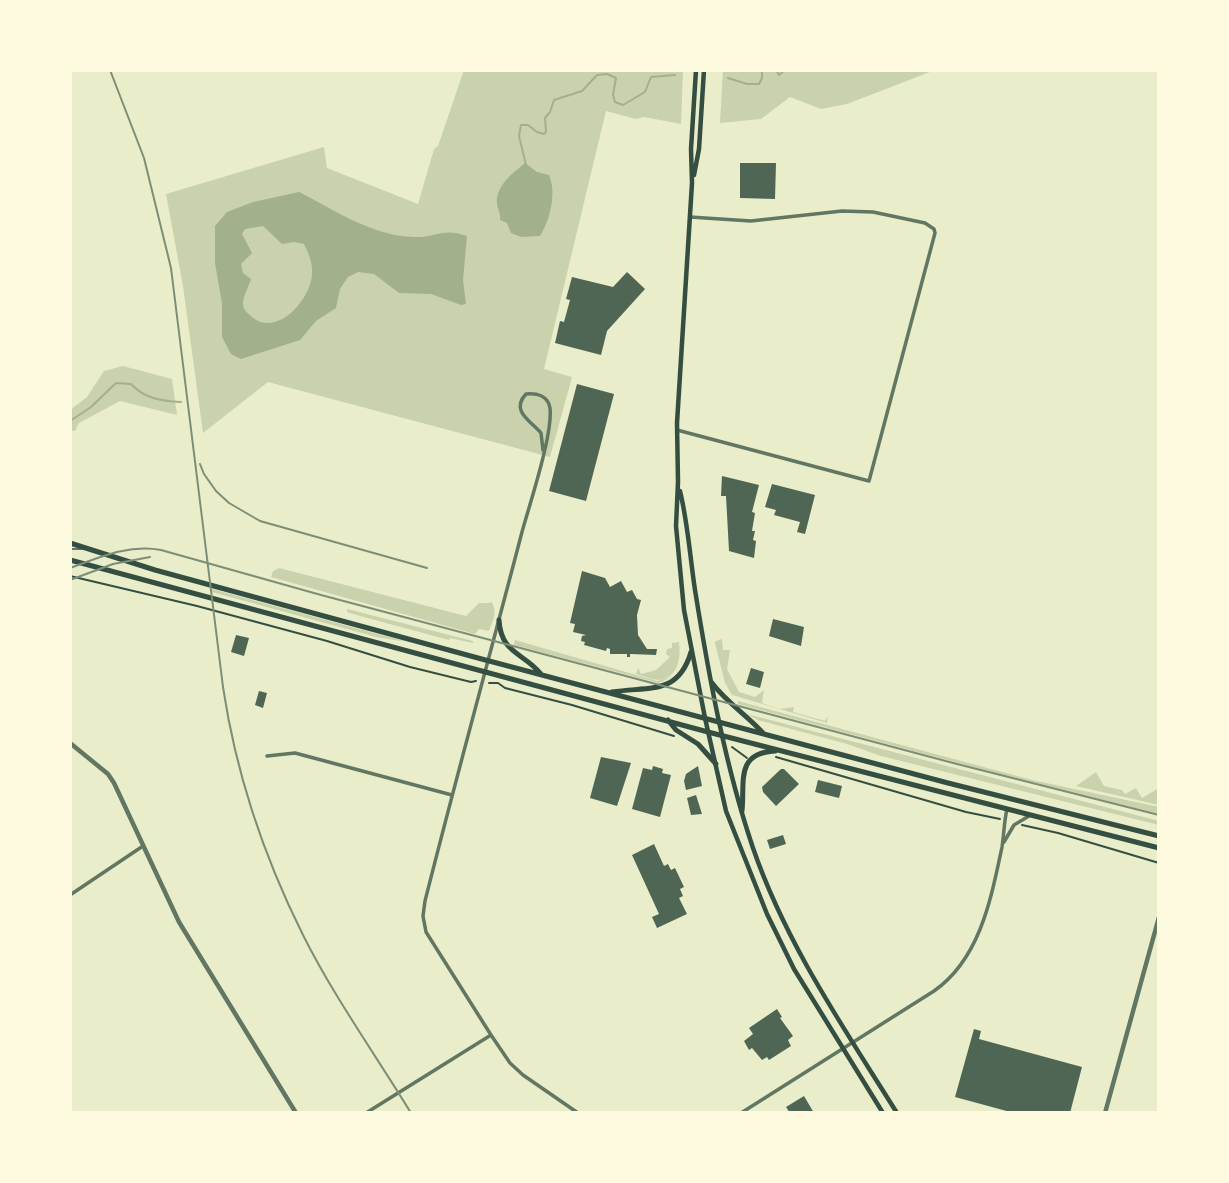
<!DOCTYPE html>
<style>
body{margin:0}
#map{position:relative;width:1229px;height:1183px;overflow:hidden;background:#e9edc9;font-family:Ubuntu,sans-serif}
canvas{display:block}
.frame{position:absolute;inset:0;border:72px solid #fefae0;pointer-events:none}
</style>
<div id="map">
<canvas width="1229" height="1183"></canvas>
<div class="frame"></div>
</div>
<script>
const g = document.querySelector('canvas').getContext('2d');
g.lineJoin = 'round';
function fillPath(path, color) {
  g.fillStyle = color;
  g.fill(path, 'evenodd');
}
function stroke(path, color, width, dash) {
  g.strokeStyle = color;
  g.lineWidth = width;
  g.lineCap = dash ? 'butt' : 'round';
  g.setLineDash(dash || []);
  g.stroke(path);
}
fillPath(new Path2D(`
 M464 70H683L681 124 644 117 636 119 606 111 544 369 572 377 550 457 268 382 203 433 183 286 166 194 324 147 327 168 418 204 434 149 438 146Z
 M723 70H935L847 104 821 109 790 97 761 119 720 123Z
 M123 366 172 379 177 415 120 401 79 423 75 431 70 430V410L87 397 104 371Z
 M279 568 466 616 479 603H490L491 601C498 612 493 620 489 631L479 629 475 634 271 577 273 571Z
 M212 589 407 642 376 637 212 592Z
 M347 609 473 641V643L450 638 449 640 360 616 347 612Z
 M722 639 723 650H730L727 669 739 692 755 697 764 690 762 703 780 709 794 707 793 712 825 721 828 716 827 723 732 695 725 683 715 643 716 641Z
 M515 640 657 681 672 677 659 683 514 645Z
 M679 642C681 656 679 678 659 680 652 680 643 676 636 674L638 668 641 674 656 670 670 657 666 654 667 649 672 648V643Z
 M738 701 1032 780 1159 807V814L992 772 738 704Z
 M747 714 1159 821V825L881 756 847 744 758 720Z
 M1096 772 1104 786 1122 790 1125 794 1136 788 1142 798 1159 788V805L1076 786Z`), '#cad2ad');
fillPath(new Path2D(`
 M525 163 537 172 549 175C557 193 550 220 540 236L521 237 511 233 507 223 500 220C501 213 498 211 497 204 495 186 513 173 525 163Z
 M299 192C335 210 372 236 414 237 436 238 442 227 467 236L463 280 466 304 461 305 431 294 399 293 374 274 358 272 348 277 340 289 336 308 316 321 300 340 241 359 231 354 222 337V304L215 263V226L227 212 253 202ZM263 226 282 244 294 242 304 244C309 254 313 264 312 275 310 300 277 338 252 317 248 313 243 310 243 304 243 296 249 286 251 279L243 273 241 264 252 253 242 234 245 229Z`), '#a3b18a');
stroke(new Path2D(`
 M776 70 779 75 785 70
 M728 78 747 84H759L762 78V70
 M526 165 519 136 521 125H528L537 132 544 134 546 132 545 118 550 112 554 100 582 91 597 75 607 74 616 78 613 95 615 102 623 105 645 92 651 77 675 75
 M70 421 91 407 116 383 131 384C145 399 162 401 181 402`), '#a3b18a', 2);
fillPath(new Path2D(`
 M740 163H776L775 199 740 198Z
 M627 272 645 289 607 331 601 355 555 343 560 321 564 322 570 300 566 299 572 277 613 287Z
 M577 384 614 394 586 501 549 491Z
 M722 476 759 485 752 512 755 513 752 531H755L753 540 756 541 754 558 729 551 726 496H721Z
 M772 484 815 495 805 534 797 532 800 522 774 515 776 510 765 507Z
 M582 571 605 578 610 587 621 581 627 592 632 590 637 599 641 600 637 615 638 635 647 649H657L656 655 630 654V657H627V654H610V649L607 648 606 651 584 645 585 642 581 641 582 636 586 635 573 632 575 624 570 623Z
 M773 619 804 627 801 646 769 636Z
 M236 635 249 638 244 656 231 652Z
 M751 668 764 672 760 688 746 684Z
 M259 691 267 693 263 708 255 705Z
 M601 757 631 763 617 806 590 798Z
 M653 766 663 769 662 773 671 775 660 817 632 809 643 768 652 770Z
 M698 766 702 786 686 790 684 781 686 774Z
 M781 769H784L799 784 776 806 763 792 762 787Z
 M818 780 842 786 839 798 815 792Z
 M696 795 702 814 691 815 687 798Z
 M783 835 786 844 770 849 767 840Z
 M654 844 664 866 668 864 671 870 675 868 684 887 680 889 683 896 679 898 687 914 657 928 652 917 659 914 632 855Z
 M777 1009 782 1017 780 1018 793 1036 788 1040 791 1046 769 1060 767 1057 762 1060 752 1048 749 1050 744 1041 753 1034 749 1028Z
 M974 1029 981 1031 979 1039 1082 1067 1070 1113H1014L955 1097Z
 M804 1096 814 1113H790L786 1107Z`), '#4f6655');
stroke(new Path2D(`
 M70 576 197 606 327 641 410 667 471 682 476 681
 M489 683H498L505 688 572 705 674 736
 M732 747 747 758
 M776 757 966 812 1000 819
 M1022 825 1058 833 1159 863`), '#344e41', 2);
stroke(new Path2D(`
 M70 549H85`), '#617663', 2);
stroke(new Path2D(`
 M677 430 869 481 935 233 934 229 925 223 873 212 842 211 751 221 690 217
 M543 450 541 433C531 421 510 411 526 394 537 393 548 396 550 408 553 434 530 503 522 532 490 655 456 778 425 901L423 916 426 932 491 1035 510 1063 523 1075 578 1113
 M267 756 295 753 452 795
 M1004 842 1014 825 1029 816
 M70 895 143 846
 M366 1113 491 1035
 M741 1113 934 991C980 959 991 899 1002 847 1004 834 1004 822 1007 809`), '#617663', 3.5);
stroke(new Path2D(`
 M70 743 108 774 114 783 179 922 296 1113
 M1105 1113 1159 917`), '#617663', 4.5);
stroke(new Path2D(`
 M696 70 691 149 692 183 677 423 678 482 676 526 684 610 705 718 726 811 767 914 794 969 883 1113
 M694 175 699 149 704 70
 M680 491C688 524 690 557 695 590 709 677 725 765 753 848 786 944 844 1028 897 1113`), '#344e41', 4.5);
stroke(new Path2D(`
 M70 543 155 570 478 658 948 783 1159 836
 M70 560 708 732 1159 848
 M499 620C501 654 523 652 541 674
 M712 683C727 703 747 715 763 733
 M612 692C649 686 678 696 691 652
 M668 720 676 730 698 744 716 764
 M742 811C745 782 735 753 775 751`), '#344e41', 5);
stroke(new Path2D(`
 M70 568C100 557 129 544 161 550L321 595 957 764 1159 815
 M70 580 113 564 150 557`), '#7c8e77', 2);
stroke(new Path2D(`
 M110 70 144 158 171 268 223 687C236 774 264 857 303 935 334 997 375 1054 411 1113
 M200 464 204 474 216 491 229 503 260 521 427 568`), '#7c8e77', 2);
</script>
